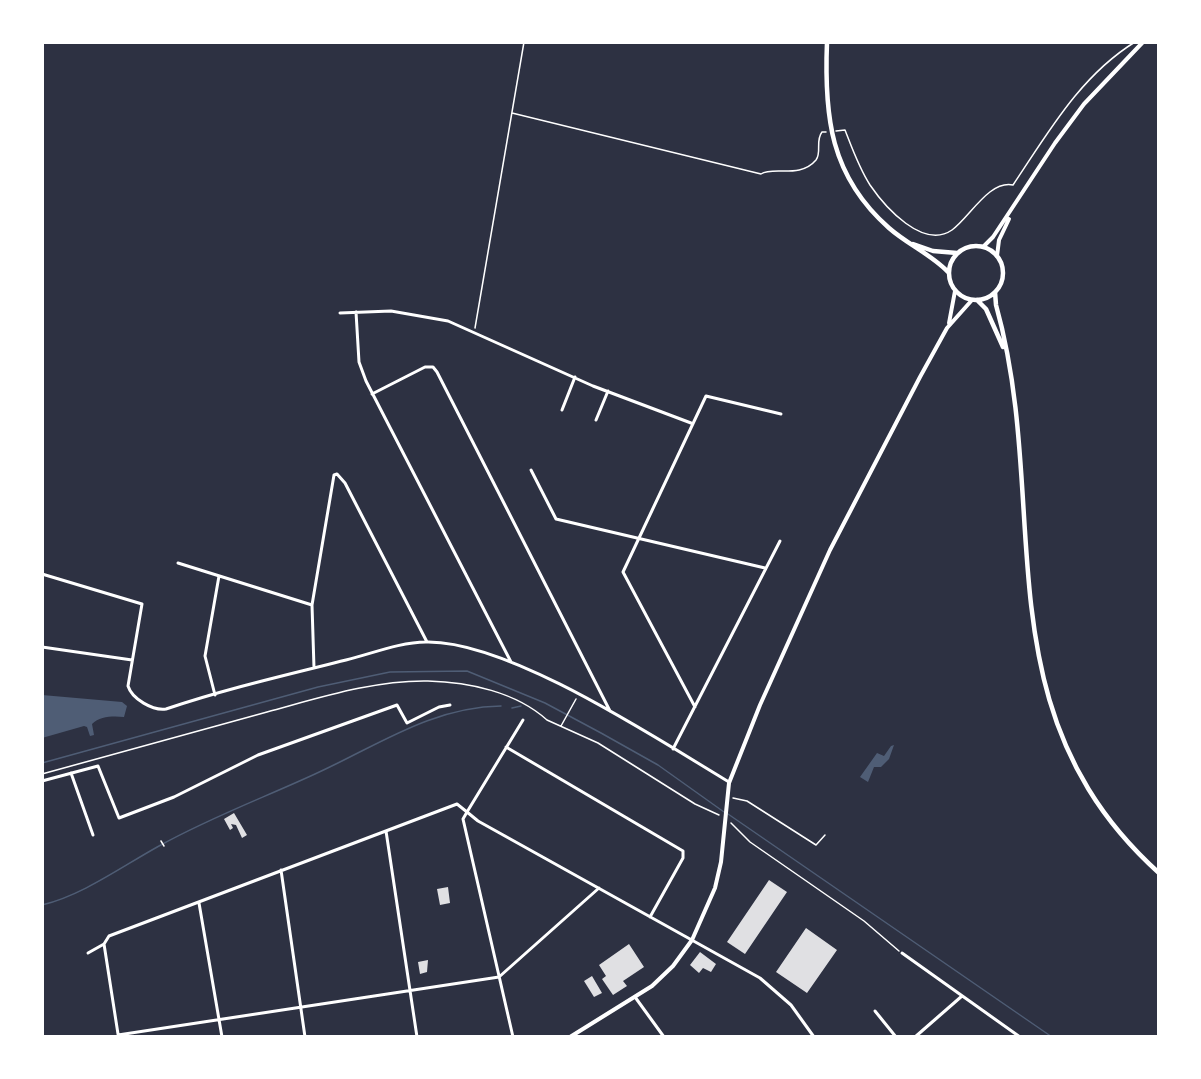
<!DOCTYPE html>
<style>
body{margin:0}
#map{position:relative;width:1201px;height:1079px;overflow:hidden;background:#2d3142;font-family:"PT Sans Narrow",sans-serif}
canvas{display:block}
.frame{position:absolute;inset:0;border:44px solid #fff;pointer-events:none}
</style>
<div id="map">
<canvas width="1201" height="1079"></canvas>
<div class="frame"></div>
</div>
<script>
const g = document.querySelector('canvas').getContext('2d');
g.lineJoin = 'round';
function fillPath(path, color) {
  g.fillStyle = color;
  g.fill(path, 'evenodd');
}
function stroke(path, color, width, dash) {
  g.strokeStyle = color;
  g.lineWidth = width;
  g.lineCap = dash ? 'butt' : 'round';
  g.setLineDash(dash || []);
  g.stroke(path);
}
fillPath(new Path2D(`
 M42 695 122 702 127 706 124 717C113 716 100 716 92 724L94 735 90 736 87 727 84 726 42 738Z
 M894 745 889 759 881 767H874L868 782 860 777 877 753 884 756 891 746Z`), '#4f5d75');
stroke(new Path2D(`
 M512 708 521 706
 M42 763 318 687 390 672 467 671 545 703 601 733 658 765 724 812
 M728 814 1052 1037
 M42 905C83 895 121 867 159 846 209 818 263 798 315 774 377 746 431 707 501 706`), '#4f5d75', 1.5);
fillPath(new Path2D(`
 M234 813 247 835 242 838 236 825 231 824 233 828 230 830 224 819Z
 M769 880 787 892 745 954 727 942Z
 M448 887 450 903 440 905 437 889Z
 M806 928 837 950 807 993 776 972Z
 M629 944 644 967 623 981 627 986 613 995 602 979 606 976 599 965Z
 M700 952 716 964 711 972 703 968 699 973 690 965Z
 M428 960 427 972 420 974 418 962Z
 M592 976 602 993 594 997 584 981Z`), '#e0e0e3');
stroke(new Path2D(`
 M512 113 761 174C773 166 800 179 816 160 822 152 815 141 822 132H826
 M836 131 845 130C852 148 859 168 870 185 885 207 923 250 952 230 970 217 989 180 1013 185 1048 133 1080 76 1135 42
 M475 328 524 42
 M561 726 576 699
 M42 774C117 753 192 733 267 712 319 698 374 680 428 681 469 682 516 692 547 720L598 743 695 804 719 815
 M733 798 747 801 816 845 825 835
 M731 823 750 842 864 921 899 951
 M161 841 164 846`), '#fff', 1.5);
stroke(new Path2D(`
 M356 312 359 362 366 381 511 662
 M340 313 391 311 448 321 593 386 691 423
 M372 394 425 367H433L437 372 610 711
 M562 410 575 377
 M596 420 608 391
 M531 470 556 519 765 568
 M178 563 312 605
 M42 574 142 604 128 686C132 699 153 711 166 709 225 689 286 675 346 660 371 654 400 642 426 642 508 640 657 739 729 782
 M42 647 132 660
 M314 668 312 605 334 475 337 474 345 483 427 642
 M215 695 205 656 219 576
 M695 707 623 572 706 396 781 414
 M506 747 683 851V858L650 917
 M673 749 780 541
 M71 773 93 835
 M42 781 98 766 119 818 174 797 258 755 397 705 407 723 439 707 450 705
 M386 831 417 1037
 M281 870 305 1037
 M199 903 222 1037
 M104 944 118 1034
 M88 953 104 944 109 936 457 804 467 812 523 720
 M902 953 1020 1037
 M635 997 664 1037
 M875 1011 896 1037
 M118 1035 499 977 599 888
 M513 1037 463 819 467 812 478 821 760 978 791 1005 814 1037
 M915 1037 962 996`), '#fff', 3);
stroke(new Path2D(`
 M983 247 993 237 1055 143 1084 104 1143 42
 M997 256 999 240 1009 219
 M949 323 955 291
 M570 1037 652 986 673 966 692 940 715 888 721 862 729 783 760 705 830 550 920 377 947 328 972 300`), '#fff', 4);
stroke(new Path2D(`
 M827 42C824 116 830 176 889 228 907 244 932 255 948 272
 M913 244 933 251 957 253
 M949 273a27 27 0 1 1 54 0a27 27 0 1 1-54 0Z
 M995 292 996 305C1053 508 978 710 1159 873
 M977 300 986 309 1003 347`), '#fff', 4.5);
</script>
